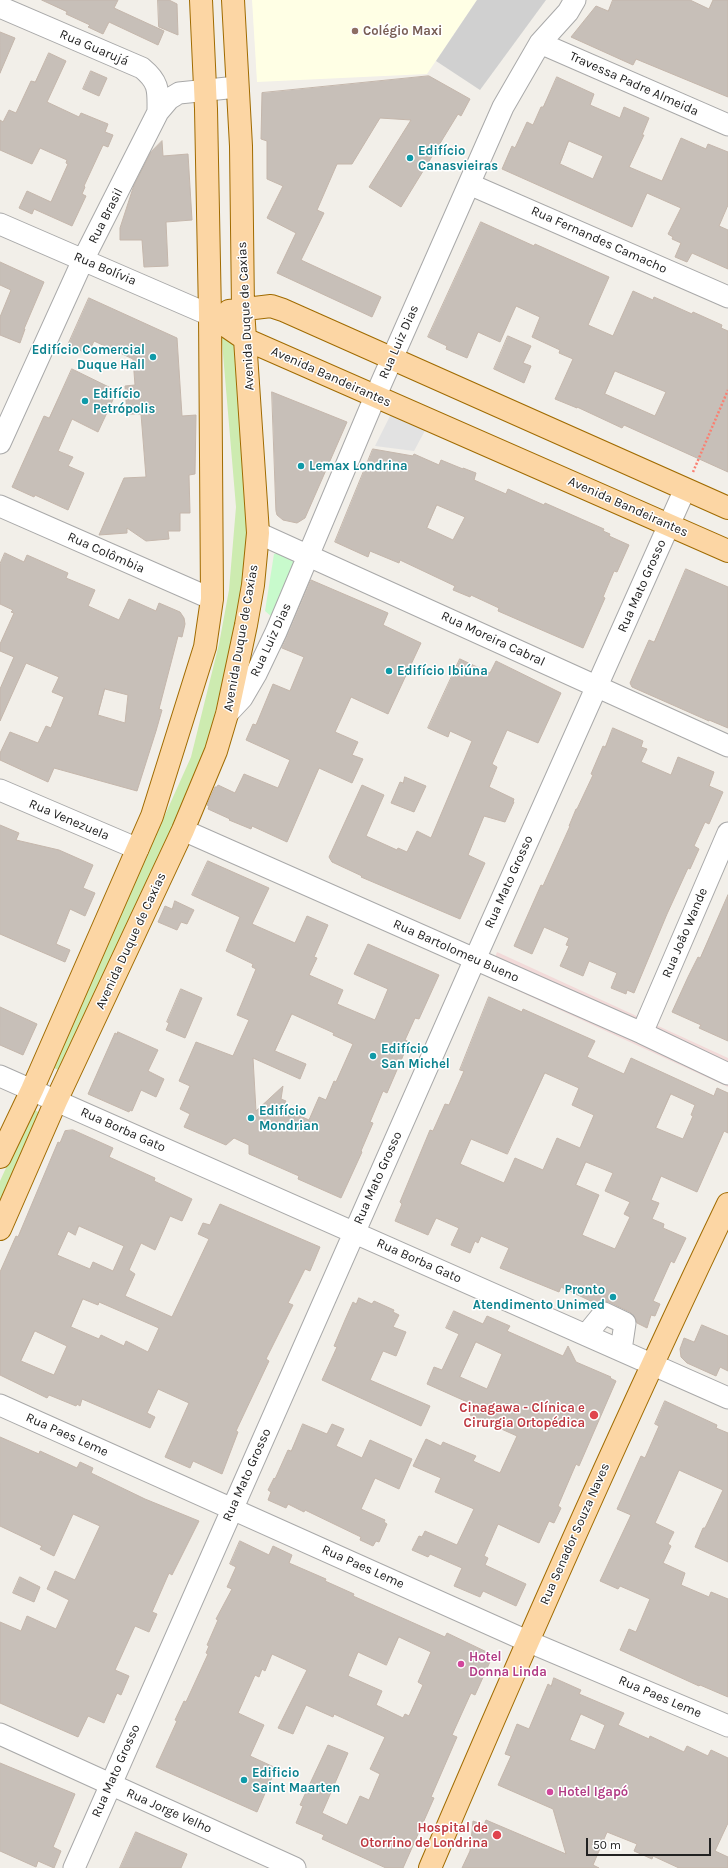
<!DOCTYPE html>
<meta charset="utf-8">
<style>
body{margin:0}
#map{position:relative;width:728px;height:1868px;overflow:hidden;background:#f2efe9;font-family:Karla,sans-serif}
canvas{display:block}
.scale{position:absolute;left:586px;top:1838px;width:125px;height:18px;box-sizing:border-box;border:2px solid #222;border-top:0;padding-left:5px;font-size:12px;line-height:14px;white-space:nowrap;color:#222;-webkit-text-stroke:3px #fff;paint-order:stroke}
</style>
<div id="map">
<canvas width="728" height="1868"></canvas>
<div class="scale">50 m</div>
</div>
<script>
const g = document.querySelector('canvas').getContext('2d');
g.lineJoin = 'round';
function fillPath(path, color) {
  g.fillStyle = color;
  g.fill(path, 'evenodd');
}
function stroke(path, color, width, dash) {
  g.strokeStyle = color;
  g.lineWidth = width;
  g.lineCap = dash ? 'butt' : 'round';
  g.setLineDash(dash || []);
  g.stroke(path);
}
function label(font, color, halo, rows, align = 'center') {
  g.font = font + ' Karla,sans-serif';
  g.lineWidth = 3;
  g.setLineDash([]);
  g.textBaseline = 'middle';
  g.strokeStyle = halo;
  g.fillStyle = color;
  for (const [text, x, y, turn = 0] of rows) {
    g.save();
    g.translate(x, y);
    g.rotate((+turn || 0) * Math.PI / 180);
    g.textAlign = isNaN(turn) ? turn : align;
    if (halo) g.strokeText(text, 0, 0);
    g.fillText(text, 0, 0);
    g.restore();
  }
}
fillPath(new Path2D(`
 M497 952 728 1058V1087L488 977Z`), '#f2dad9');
fillPath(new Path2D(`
 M252 0H477L427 74 257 82Z`), '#ffffe5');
fillPath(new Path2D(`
 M477 0H546L480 90 436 61Z`), '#d0d0d0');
fillPath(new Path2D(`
 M221 330 241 343 251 550 240 616 202 763 65 1073 52 1067 191 757 219 644 229 590 236 507Z
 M33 1109 45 1116 0 1218V1181Z`), '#cdebb0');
fillPath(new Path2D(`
 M280 552 287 554 297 563 272 617 265 611 274 554Z`), '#c8facc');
fillPath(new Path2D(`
 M393 410 428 425 414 451 375 446Z`), '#e2e2e2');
const building = new Path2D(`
 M42 0H118L114 8 164 31 158 45 109 22 103 34 88 27 90 25 66 14 67 12Z
 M158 0H169L177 4 178 35 159 27Z
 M613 0H690L709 9 713 0H728V97L636 59 633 65 571 37 596 6 608 11Z
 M0 32 15 38 0 73Z
 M49 53 66 61 47 102 79 117 81 113 108 124 105 132 113 135 108 147 103 145 84 186 85 187 82 194 86 196 72 226 34 209 32 214 19 208 27 191 51 202 68 164 66 163 67 160 40 148 32 164 0 150V120L3 122 9 110 16 113 31 81 35 82Z
 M91 71 107 78 99 96 83 89Z
 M429 76 470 99 461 116 458 114 401 207 369 187 411 120 380 118 352 164H337L317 210 324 213 301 260 381 297 372 317 277 273 296 233 267 218 283 186 267 179V141L261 139 262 93Z
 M557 77 594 94 590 105 620 118 624 107 649 118 642 135H644L629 167 662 181 681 138 706 149 708 144 728 152V205L719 226 728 230V269L692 253 687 262 675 257 681 243 672 239 673 237 668 234 681 208 647 193 632 227 502 169 512 146 515 148 527 122 533 125 541 107H543ZM569 141 603 156 593 179 560 164Z
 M162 141 163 156 188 154 192 220 166 222 168 266 144 267 142 240H120V228L134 185 151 152Z
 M481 222 534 246 535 244 609 277 588 325 613 336 633 291 653 300 654 297 692 314 693 312 722 325 721 328 728 331V472L624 425 622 428 577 407V408L555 399 573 359 559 353 560 350 532 337 540 317 516 306 500 342 478 332 467 358 446 349 447 346 428 337ZM615 371 666 392 655 416 605 394Z
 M0 262 44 282 24 329H25L20 343 0 335V317L11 290 0 285Z
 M89 298 177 338 182 416 196 415 195 474 189 475 190 513H180V531H168L169 539 146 541 127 528V533L99 535 124 478 146 477 141 414H127L125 386 135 385 133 359 94 341 88 354 68 345Z
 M508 336 531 346 523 363 531 366 524 383 494 369Z
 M72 369 117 391 98 432 72 419 58 451 73 457 68 466 84 473 68 510 35 495 34 497 12 487 44 416 49 418Z
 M272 392 347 422 305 518 297 523 283 520 277 515 276 511Z
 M373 449 413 456 414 454 439 465 441 460 463 469V468L476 473 474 480 506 494 508 489 544 505 545 503 604 529 603 531 610 534 609 536 629 545 617 572 614 571 603 597 605 598 583 648 498 611 499 608 471 595 470 597 453 590 455 586 400 560 399 563 370 551 368 557 335 542ZM437 505 465 517 453 540 427 528Z
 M5 553 24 562 27 555 68 573 66 578 95 590 88 606 119 620 129 599 156 611 159 603 180 612 184 618 185 624 182 637 178 636 159 709 162 710 156 731 137 791 54 768 48 782 0 760V753L10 732 38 743 46 726 51 728 64 697 52 692 59 677 26 663 0 721V689L14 657 0 651V644L14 613 11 612 13 610 0 604V564ZM105 689 128 695 125 723 98 715Z
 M686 569 728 587V728L709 720V721L632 687 630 683 649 640 654 642Z
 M311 580 388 613 383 625 421 643 388 714 351 697 335 732 358 742 352 755 363 759 352 783 319 768 287 842 252 826 251 829 229 820 230 819 208 809 209 806 207 805 215 787H217L218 785 235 793 244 774 278 788 290 760 246 740 253 724 256 725 273 684 290 691 304 657 282 648Z
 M460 659 490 673 496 661 561 693 538 743 507 730 492 764 497 767 489 787 514 799 513 802H514L505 822 484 816 468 855 485 863 460 919 361 877 362 876 332 862 329 857 362 785 384 795 366 836 397 850 398 848 407 852 417 831 431 838 472 741 450 731 448 737 428 728Z
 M613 728 643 741 641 747 647 749 641 762 671 775 678 757 714 772 709 786 723 792 709 824 705 822 694 846 699 849 690 869 688 868 667 914 634 993 627 990 626 994 611 988 617 973 589 961 583 976 560 966 569 946 566 945 569 938 544 927 532 954 514 946 541 885 543 886 570 826H569L576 809H577L593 775 591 774 603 746 605 747Z
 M405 777 426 786 414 812 391 803 400 782 403 783Z
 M0 825 19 833 16 840 59 850 93 865 83 888 95 893 85 916 70 909 56 944 70 950 65 962 0 934Z
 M208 861 269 888 252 924 295 943 307 916 328 925 314 957 317 958 309 975 343 990 337 1004 375 1020 388 989 354 974 368 944 439 975 419 1019 415 1018 405 1040 409 1042 387 1093 383 1091 370 1122 373 1123 361 1151 362 1152 341 1198 298 1179 299 1176 249 1154V1145L234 1138 226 1145 184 1127 190 1114 180 1109 190 1086 179 1081 196 1042 233 1056 249 1020 237 1015 256 969 252 967 253 964 226 951 240 917 192 895ZM292 1014 334 1033 333 1035 353 1044 336 1082 334 1081 326 1100 319 1097 309 1120 282 1108 286 1101 281 1099 283 1086 256 1111 253 1058 300 1079 306 1064 275 1051Z
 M728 895V1041L699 1028 701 1025 672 1012 688 977 698 957 700 958Z
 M175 901 194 910 187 924 181 922 177 930 158 922 165 906 172 909Z
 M181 989 202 998 185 1038 166 1030 169 1023 167 1022Z
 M489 997 522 1012 523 1009 595 1041 587 1057 624 1074 631 1058 714 1096 717 1088 728 1093V1133L724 1131 697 1192 661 1176 651 1200 659 1203 652 1219 664 1224 663 1228 686 1238 674 1263 671 1261 653 1301 660 1304 655 1316 651 1315 647 1328 637 1323 635 1317 630 1312 609 1302 604 1301 597 1304 561 1287 559 1292 500 1268 509 1248 481 1236 478 1243 475 1241 470 1253 451 1245 459 1228 436 1218 428 1235 395 1221 402 1204 400 1202 430 1130 433 1131 445 1104 449 1105 464 1071 460 1070ZM545 1073 579 1088 572 1105 594 1115 580 1148 557 1138 543 1170 515 1158 504 1183 460 1164 471 1139 507 1154ZM671 1094 695 1105 691 1115 693 1116 683 1139 656 1128ZM586 1162 613 1173 605 1191 630 1202 624 1214 630 1217 615 1249 582 1235 599 1195 576 1185Z
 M0 1007 37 1024 23 1055 0 1045Z
 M118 1032 158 1050 148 1071 164 1079 156 1097 141 1090 132 1111 130 1110 129 1112 88 1094 115 1033 117 1034Z
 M73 1130 113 1148 109 1157 155 1178 154 1181 192 1199 182 1221 170 1216 155 1250 141 1243 129 1270 135 1274 125 1296 172 1317 209 1239 198 1234 203 1223 210 1225 220 1204 320 1247 310 1271 305 1269 288 1303 293 1305 266 1359 269 1361 236 1431 238 1432 222 1474 193 1461 190 1468 165 1457 189 1403 158 1389 147 1413 155 1417 150 1428 82 1399 80 1406 77 1404 76 1406 49 1395 47 1398 0 1375V1272L16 1236 18 1237 58 1142 60 1143 65 1131ZM79 1226 124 1246 113 1271 93 1262 90 1269 57 1255 68 1231 75 1235ZM83 1299 98 1305 99 1302 159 1328 148 1352 126 1341 124 1346 101 1335 99 1339 71 1327ZM35 1331 67 1346 54 1375 21 1361Z
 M359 1298 372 1304 374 1301 394 1310 393 1312 399 1315 393 1327 406 1332 396 1356 383 1351 370 1380 430 1406 421 1426 322 1380 337 1347 334 1346 345 1320 353 1302 356 1304Z
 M454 1311 483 1324 487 1316 510 1326 507 1331 563 1356 568 1346 576 1362 611 1377 610 1378 616 1381 579 1466 576 1464 558 1506 561 1508 554 1523 549 1521 539 1543 498 1524 484 1556 488 1558 485 1565 526 1584 516 1606 483 1591 480 1597 454 1586 462 1568 430 1554 428 1557 412 1550 419 1536 422 1537 425 1531 457 1545 474 1509 435 1492 441 1478 413 1466 426 1439 441 1446 443 1442 476 1456 473 1461 500 1473 517 1436 470 1415 474 1405 427 1384 434 1367 442 1370 459 1334 446 1328ZM476 1342 502 1354 487 1389 460 1377Z
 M702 1325 728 1336V1371L720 1367 716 1376 687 1363 681 1357 680 1349 684 1338 694 1342Z
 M665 1401 717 1425 716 1428 728 1433V1562L695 1547 703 1528H705L723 1490 679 1470 655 1523 674 1532 668 1544 671 1546 663 1563 685 1573 681 1585 709 1597 711 1592 728 1599V1697L700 1685 699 1686 620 1650 629 1629 636 1632 650 1599 620 1586 618 1589 600 1581 631 1515 617 1509 641 1456 645 1458 659 1426 655 1424Z
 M303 1424 327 1434 332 1424 344 1429 336 1446 362 1458 370 1440 412 1459 399 1489 375 1478 361 1509 385 1520 384 1522 387 1524 379 1542 376 1541 373 1546 360 1540 361 1537 305 1510 304 1512 288 1504 286 1508 268 1500 271 1492 268 1490 274 1478 275 1479 288 1450 291 1451Z
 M0 1437 39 1454 40 1451 77 1468 80 1462 93 1468 91 1473 145 1499 199 1521 172 1575 169 1573 152 1612 157 1614 149 1632 135 1626 115 1670 129 1676 121 1695 117 1693 104 1723 88 1716 78 1737 0 1703V1622L21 1631 27 1616 56 1629 69 1600 47 1589 55 1571 75 1580 100 1526 73 1514 54 1556 40 1549 42 1546 0 1526Z
 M240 1541 269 1555 273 1546 292 1555 289 1563 326 1579 325 1581 354 1594 353 1596 445 1637 447 1633 493 1655 475 1695 471 1693 452 1735 457 1737 431 1797 434 1798 403 1868H386L322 1839 324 1835 296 1823 303 1806 300 1805 328 1745 348 1753 322 1813 347 1825 360 1796 369 1800 380 1774 370 1769 385 1737 334 1714 333 1717 306 1705 293 1734 278 1728 307 1670 272 1654 265 1671 262 1669 259 1677 255 1675 238 1713 264 1725 250 1756 276 1768 257 1812 156 1767 177 1721 175 1720 184 1701 186 1702 208 1654 206 1653 209 1646 207 1645 218 1620 216 1619 232 1589 227 1587 236 1567 230 1564ZM399 1637 431 1652 418 1682 423 1685 409 1716 405 1714 403 1718 376 1705 382 1691 348 1676 358 1652 386 1665Z
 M20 1577 40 1587 34 1602 13 1593Z
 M554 1678 581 1690 579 1694 624 1713 618 1725 649 1739 650 1736 684 1752 687 1746 708 1756 711 1750 728 1758V1823L715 1851 728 1857V1868H679L653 1856 652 1859 634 1851 637 1844 607 1832 593 1865 599 1868H462L470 1851 473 1821 484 1825 486 1820 566 1854 553 1809 498 1785 511 1756 505 1754 517 1724 529 1729 548 1684 551 1686ZM581 1714 605 1725 595 1750 570 1740Z
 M0 1763 75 1794 53 1847 61 1851 54 1868 38 1861 36 1867 0 1851Z
 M136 1832 187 1854 181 1868H120Z`);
fillPath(building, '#c7bfb8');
stroke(building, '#c4b6ab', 1);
const minor = new Path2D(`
 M0 7 142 68C160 83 158 91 158 112
 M540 43 728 125
 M469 184 728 297
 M0 224 210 315
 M0 443 83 260 158 112 169 99 179 93 237 87
 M0 506 212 599
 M258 533 728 746
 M227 714 242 698 256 674 276 632 372 404 503 107 540 43 568 12 575 0
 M0 790 138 849
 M183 830 642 1033 728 1074
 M642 1033 728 833
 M0 1076 728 1398
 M586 1335 604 1313 625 1323 621 1350
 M0 1405 527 1641 728 1726
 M0 1734 295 1868
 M74 1868 475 959 685 489`);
const major = new Path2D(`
 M229 311 271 306 283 310 728 508
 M210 315 245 339 728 551
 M0 1157 32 1090 152 816 205 647 212 599 210 315 206 109 201 0
 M0 1229 56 1101 183 830 216 751 227 714 246 625 253 585 258 533 243 309 241 146 233 0
 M430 1868C525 1645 623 1423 728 1204`);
stroke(minor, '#a9a9a9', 23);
stroke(major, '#a06b00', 24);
stroke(new Path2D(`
 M693 472 728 390`), '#fa8072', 2.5, [2, 2]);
stroke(minor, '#fff', 21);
stroke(major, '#fcd6a4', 22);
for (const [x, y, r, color] of [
 [355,31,4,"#8d6e63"],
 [410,158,4,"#0f9aa8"],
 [153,357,4,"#0f9aa8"],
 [85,401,4,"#0f9aa8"],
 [301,466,4,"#0f9aa8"],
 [389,671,4,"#0f9aa8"],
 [373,1056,4,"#0f9aa8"],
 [251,1118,4,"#0f9aa8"],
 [613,1297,4,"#0f9aa8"],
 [594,1415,5,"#e0444e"],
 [461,1664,4,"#d1479c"],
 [244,1780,4,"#0f9aa8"],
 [550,1792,4,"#d1479c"],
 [497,1835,5,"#e0444e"]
]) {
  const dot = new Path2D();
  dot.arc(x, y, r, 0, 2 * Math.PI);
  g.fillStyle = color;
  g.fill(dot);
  stroke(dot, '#fff', 1.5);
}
label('bold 13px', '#785e54', '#fff', [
 ["Colégio Maxi",363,31]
], 'left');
label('13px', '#222', '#fff', [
 ["Rua Guarujá",94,48,23],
 ["Travessa Padre Almeida",634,84,24],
 ["Rua Brasil",106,216,-63],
 ["Rua Fernandes Camacho",599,240,24],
 ["Rua Bolívia",105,269,23],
 ["Avenida Duque de Caxias",246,316,-93],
 ["Rua Luiz Dias",399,342,-66],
 ["Avenida Bandeirantes",331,377,24],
 ["Avenida Bandeirantes",628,507,24],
 ["Rua Colômbia",106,553,24],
 ["Rua Mato Grosso",642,586,-66],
 ["Avenida Duque de Caxias",241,638,-80],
 ["Rua Moreira Cabral",493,639,25],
 ["Rua Luiz Dias",271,640,-65],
 ["Rua Venezuela",69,820,23],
 ["Rua Mato Grosso",509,882,-66],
 ["Rua João Wande",685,933,-67],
 ["Avenida Duque de Caxias",131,941,-65],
 ["Rua Bartolomeu Bueno",456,951,24],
 ["Rua Borba Gato",123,1130,24],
 ["Rua Mato Grosso",378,1178,-66],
 ["Rua Borba Gato",419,1261,24],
 ["Rua Paes Leme",67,1435,24],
 ["Rua Mato Grosso",247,1475,-66],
 ["Rua Senador Souza Naves",575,1534,-66],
 ["Rua Paes Leme",363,1567,24],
 ["Rua Paes Leme",660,1697,23],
 ["Rua Mato Grosso",116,1771,-66],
 ["Rua Jorge Velho",169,1811,24]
]);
label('bold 13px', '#0d838f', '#fff', [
 ["Edifício",418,151],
 ["Canasvieiras",418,166],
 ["Edifício Comercial",145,350,"right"],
 ["Duque Hall",145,365,"right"],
 ["Edifício",93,394],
 ["Petrópolis",93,409],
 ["Lemax Londrina",309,466],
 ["Edifício Ibiúna",397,671],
 ["Edifício",381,1049],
 ["San Michel",381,1064],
 ["Edifício",259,1111],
 ["Mondrian",259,1126],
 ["Pronto",605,1290,"right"],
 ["Atendimento Unimed",605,1305,"right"],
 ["Edificio",252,1773],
 ["Saint Maarten",252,1788]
], 'left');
label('bold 13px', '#be3a42', '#fff', [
 ["Cinagawa - Clínica e",585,1408],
 ["Cirurgia Ortopédica",585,1423],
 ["Hospital de",488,1828],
 ["Otorrino de Londrina",488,1843]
], 'right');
label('bold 13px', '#b23c85', '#fff', [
 ["Hotel",469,1657],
 ["Donna Linda",469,1672],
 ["Hotel Igapó",558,1792]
], 'left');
</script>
